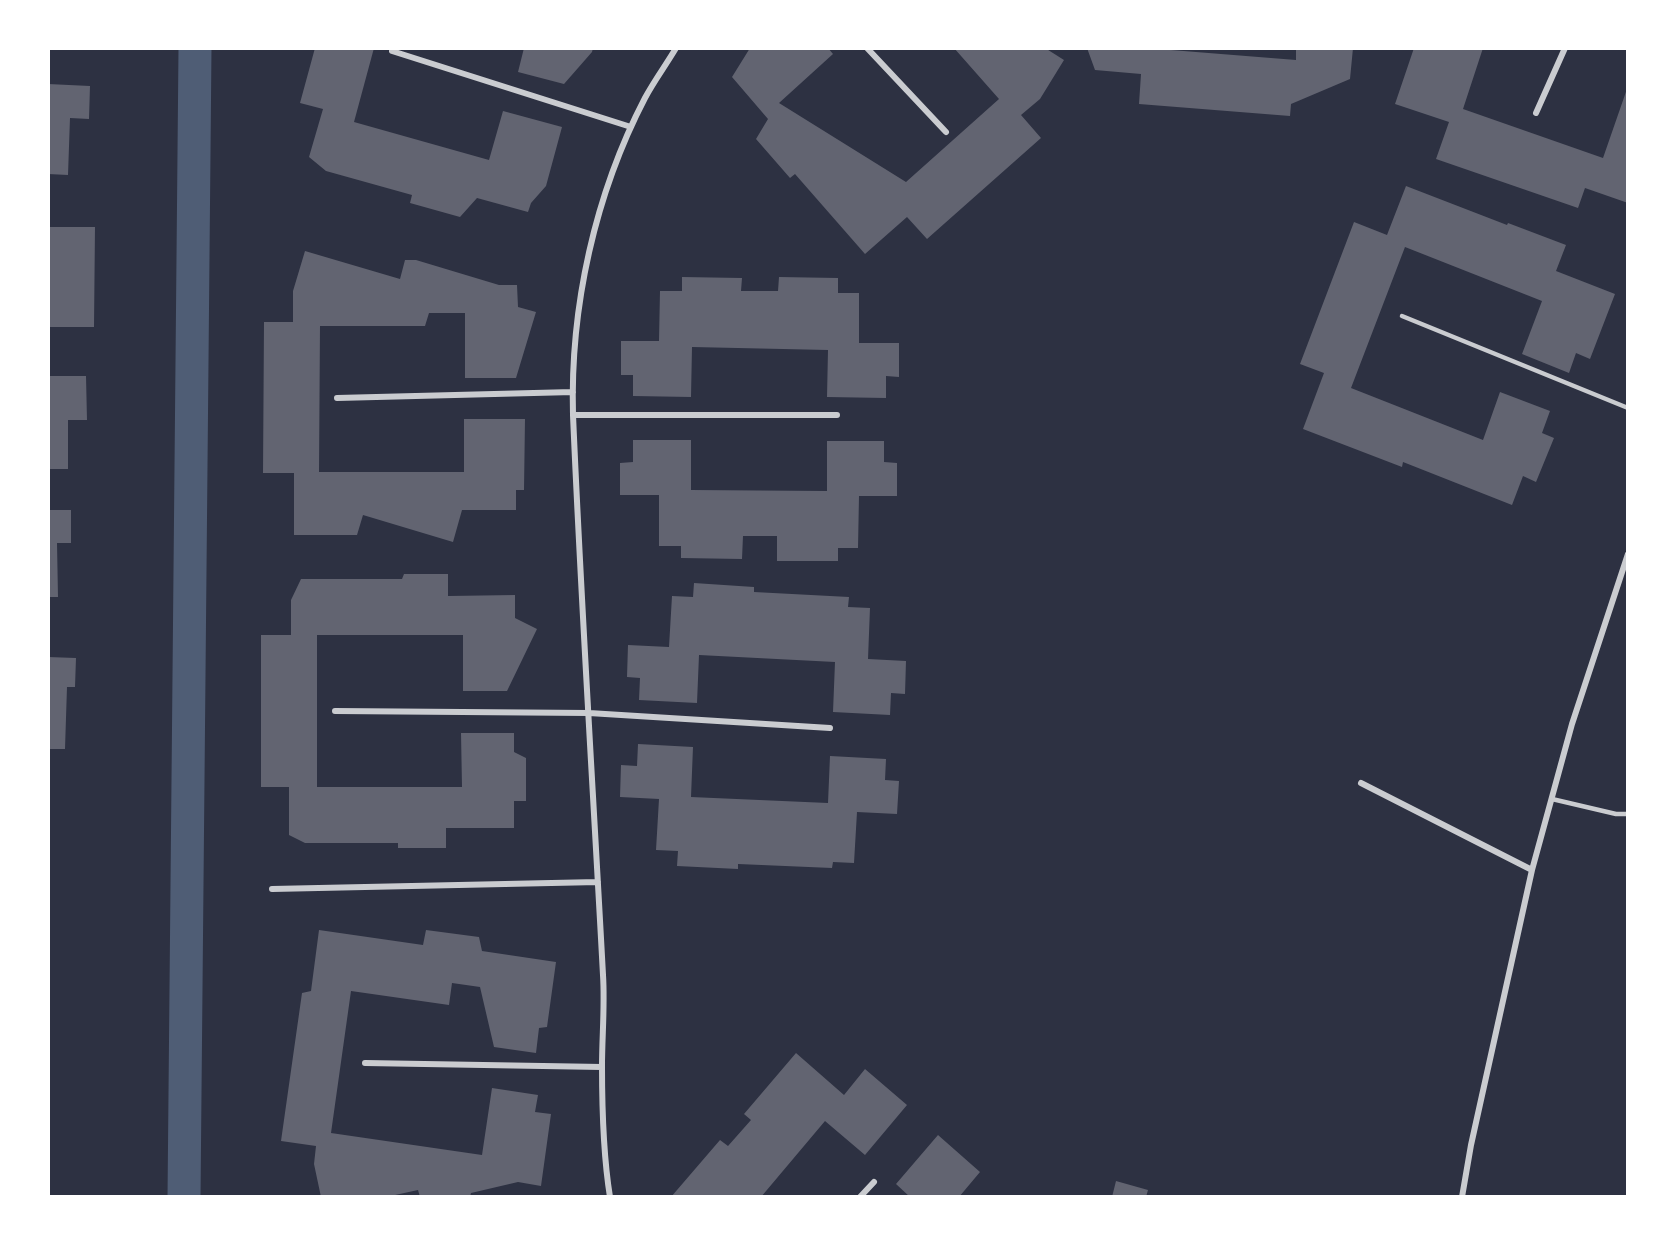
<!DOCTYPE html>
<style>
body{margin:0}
#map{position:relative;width:1676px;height:1245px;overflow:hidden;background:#2d3142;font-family:"Exo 2",sans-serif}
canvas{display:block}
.frame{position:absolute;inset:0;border:50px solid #fff;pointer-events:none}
</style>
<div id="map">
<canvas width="1676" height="1245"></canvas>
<div class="frame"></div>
</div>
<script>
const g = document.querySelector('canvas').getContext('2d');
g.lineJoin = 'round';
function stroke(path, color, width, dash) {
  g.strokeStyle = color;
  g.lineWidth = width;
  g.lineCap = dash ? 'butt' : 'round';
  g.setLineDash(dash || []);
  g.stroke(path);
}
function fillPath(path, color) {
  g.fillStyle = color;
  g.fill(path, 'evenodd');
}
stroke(new Path2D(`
 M184 1197 195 48`), '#4f5d75', 33);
fillPath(new Path2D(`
 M315 48H374L354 122 489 160 503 111 562 127 546 186 531 203 528 212 477 198 460 217 410 203 412 195 326 171 309 157 323 109 300 103Z
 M524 48H593L592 52 564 84 518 72Z
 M750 48H828L833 54 779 103 906 182 999 99 954 48H1045L1064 60 1040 99 1021 115 1041 138 927 239 907 217 865 254 795 174 790 178 756 139 768 119 732 77Z
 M1087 48H1146L1296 60V48H1353L1350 79 1291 104 1290 116 1139 104 1141 74 1095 70Z
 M1414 48H1483L1463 109 1603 158 1628 86V203L1585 188 1578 208 1436 159 1449 122 1395 104Z
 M48 84 90 86 89 119 70 118 68 175 48 174Z
 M1406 186 1507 225 1508 223 1566 245 1556 271 1615 294 1590 359 1576 353 1569 373 1522 354 1542 301 1405 247 1351 388 1483 440 1500 392 1550 411 1542 433 1554 438 1536 482 1523 476 1512 505 1403 462 1402 467 1303 429 1324 373 1300 364 1354 222 1387 235Z
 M48 227H95L94 327H48Z
 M305 251 400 279 405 260H416L499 285H517L518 307 536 312 516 378H465V313H429L425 326H320L319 472H464V419H525L524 490H516V510H462L453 542 363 515 357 535H294V473H263L264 322H293V291Z
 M682 277 742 278 741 291H778L779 277 838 278V293H859V343H899V377L886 376V398L827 397 828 350 692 347 691 397 633 396V375H621V341H659L660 291H682Z
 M48 376H86L87 420H68V469H48Z
 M633 440H691V490L827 491V441H884V462L897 463V496H859L858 548H838V561H777V536H743L742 559 681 558V546H659V495H620V463L633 462Z
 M48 510H71V543H57L58 597H48Z
 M404 574H448V596L515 595V618L537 629 507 691H463V635H317V787H462L461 733H514V752L526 758V801H514V828H446V848H398V843H305L289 835V787H261V635H291V600L301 579H402Z
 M694 583 754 587V592L849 597 848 607 870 608 868 659 906 661 905 694 891 693 890 715 833 712 835 662 699 655 697 703 639 700 640 678 627 677 628 645 669 647 672 596 693 597Z
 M48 657 76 658 75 687H67L65 749H48Z
 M638 744 693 747 691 797 828 803 830 756 886 759 885 780 899 781 897 814 857 812 854 863 833 862 832 868 738 864V869L677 866 678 851 656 850 659 799 620 797 621 765 637 766Z
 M319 930 423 945 426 930 479 937 482 951 556 962 547 1027 539 1028 536 1053 494 1047 480 987 452 983 449 1005 351 991 331 1133 482 1155 492 1088 538 1095 535 1112 551 1114 541 1186 518 1182 471 1193 470 1197H420L418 1190 386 1197H321L314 1164 316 1146 281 1141 302 993 311 991Z
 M796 1053 844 1095 865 1069 907 1105 865 1155 825 1121 761 1197H671L720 1140 728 1146 751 1120 744 1114Z
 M938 1135 980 1172 959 1197H910L896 1184Z
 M1116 1181 1148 1190 1146 1197H1112Z`), '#626471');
stroke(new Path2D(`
 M1402 316 1628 408
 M1552 799 1616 814H1628`), '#caccd0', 4.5);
stroke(new Path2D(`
 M867 48 946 132
 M392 51 631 127
 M1536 113 1565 48
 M337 398 573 392
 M573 415H837
 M335 711 589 713 830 728
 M1361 783 1532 870
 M272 889 598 882
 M365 1063 602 1067
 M610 1197C603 1154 602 1110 602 1066 602 1036 605 1006 603 975 593 789 581 602 573 415 570 307 595 194 645 98 654 81 666 65 676 48
 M860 1197 874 1182
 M1462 1197 1471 1145 1532 870 1572 724 1628 554`), '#caccd0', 6);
</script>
